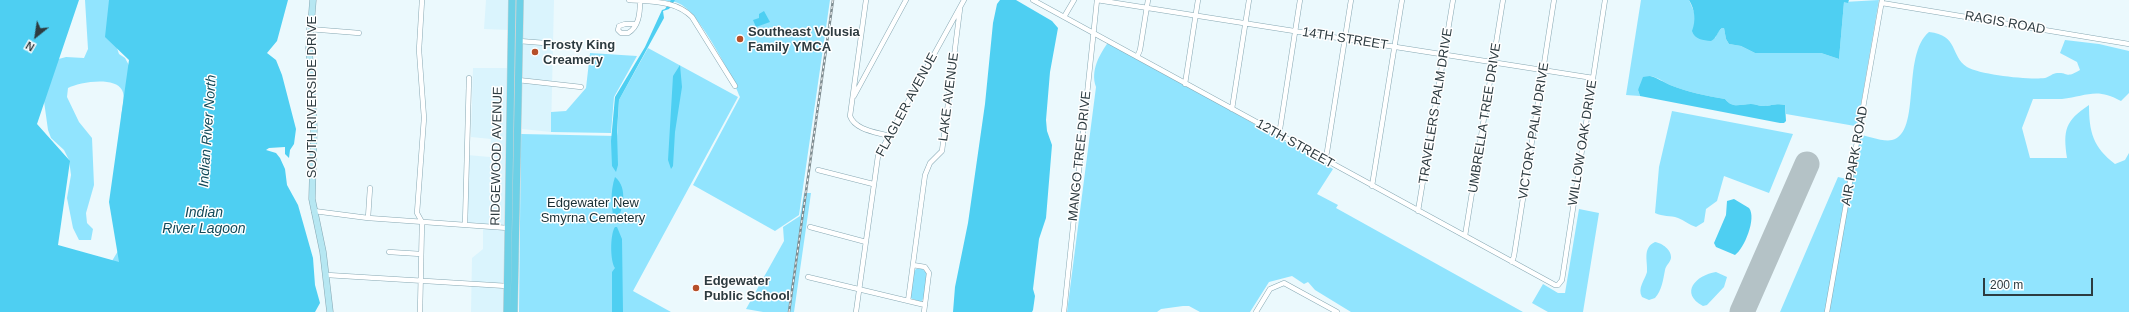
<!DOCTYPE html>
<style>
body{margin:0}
#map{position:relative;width:2129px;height:312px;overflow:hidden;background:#ebf9fd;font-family:Arial,sans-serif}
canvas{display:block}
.north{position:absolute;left:16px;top:16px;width:40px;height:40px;-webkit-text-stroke:3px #fff;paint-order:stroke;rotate:210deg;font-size:11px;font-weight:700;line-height:16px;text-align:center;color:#2d3b40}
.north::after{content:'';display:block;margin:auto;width:14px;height:18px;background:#2d3b40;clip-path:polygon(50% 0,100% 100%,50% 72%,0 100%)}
.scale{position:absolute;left:1983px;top:278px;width:110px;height:18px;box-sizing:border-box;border:2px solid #2d3b40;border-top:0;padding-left:5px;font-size:12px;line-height:14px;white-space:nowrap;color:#2d3b40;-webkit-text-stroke:3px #fff;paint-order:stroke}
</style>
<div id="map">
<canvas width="2129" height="312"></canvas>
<div class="north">N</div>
<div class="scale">200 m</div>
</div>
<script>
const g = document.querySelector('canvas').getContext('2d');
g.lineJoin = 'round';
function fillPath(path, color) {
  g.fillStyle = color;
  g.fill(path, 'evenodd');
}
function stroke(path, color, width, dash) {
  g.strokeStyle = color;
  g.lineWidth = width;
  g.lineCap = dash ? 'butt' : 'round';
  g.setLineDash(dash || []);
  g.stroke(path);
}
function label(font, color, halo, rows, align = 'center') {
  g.font = font + ' Arial,sans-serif';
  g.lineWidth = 3;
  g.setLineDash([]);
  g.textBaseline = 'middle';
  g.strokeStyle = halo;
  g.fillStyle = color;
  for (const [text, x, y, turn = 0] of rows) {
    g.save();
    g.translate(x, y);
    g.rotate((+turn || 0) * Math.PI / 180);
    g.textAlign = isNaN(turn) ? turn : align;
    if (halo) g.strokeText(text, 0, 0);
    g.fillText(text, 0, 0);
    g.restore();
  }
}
fillPath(new Path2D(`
 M486 0H510L509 30 484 29Z
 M522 0H554L551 132 522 129Z
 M473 68H509L505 312H471L472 258 483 249V229L466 227 467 155 490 157 491 139 471 137Z`), '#daf4fd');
fillPath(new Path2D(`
 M85 0H120L114 39 119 54 125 58 132 71 138 274 112 261 118 251C119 207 119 164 121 120 121 112 126 96 122 90 115 76 79 82 68 88L67 97 79 122 92 138 94 185 86 213 87 223 93 229 91 240H79L73 228 67 198 71 175 69 160 64 150 51 138 48 130 43 94 55 60 66 57 84 58 88 49Z
 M662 0H830L799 215 775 231 693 185 740 97C732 76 700 14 680 4 675 1 668 1 662 0Z
 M1641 0H1689L1695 14V23L1715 38 1718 32 1722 28H1724L1726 39 1729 44 1741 46 1755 53H1821L1839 59 1844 2 1879 0 1858 121 1855 126 1786 114 1785 105C1776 103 1772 106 1763 106 1759 106 1755 104 1751 104 1740 104 1733 109 1725 99 1706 96 1688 92 1670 85 1663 82 1658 77 1650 76L1638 90 1640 96 1626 95Z
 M1929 32C1959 35 1950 56 1967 67 1981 75 2029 80 2045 78 2049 77 2053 73 2057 73 2069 72 2065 79 2080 70L2077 62 2060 53 2065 40 2099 44 2129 51V93L2121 101C2097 87 2086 96 2062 99 2052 99 2043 99 2033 99L2022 128 2030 158H2067C2063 130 2065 121 2089 105 2089 132 2093 147 2115 164L2125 160 2129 153V312H1780L1838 177 1851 180 1858 134C1867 136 1883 142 1892 140 1922 133 1901 55 1929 32Z
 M1109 41 1333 169 1317 194 1338 205 1336 208 1523 312H1351L1315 290 1308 282 1304 284 1292 276 1269 282 1250 312H1200L1189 306H1183L1161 309 1157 312H1067L1096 87C1090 70 1100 54 1109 41Z
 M648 48 738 97 633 291 671 312H519L521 134 617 136 619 100Z
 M590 53 637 56 614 97 611 133 551 132V112L566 111 586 88Z
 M1672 111 1793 134 1769 193 1724 176 1717 201 1706 209 1704 222 1696 227C1689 225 1684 220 1678 218 1670 215 1663 217 1655 213L1659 167Z
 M804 193H811L794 312H763L746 309 784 241 783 227 800 216Z
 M1579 209 1599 213 1583 312H1548L1532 303 1543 284 1558 293H1565Z
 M1655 242C1662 243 1672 250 1671 258 1670 263 1666 265 1665 270 1663 280 1662 290 1655 298L1649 300 1642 297C1637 288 1645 280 1647 272 1648 261 1642 248 1655 242Z
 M921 268 927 273 925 296 921 302 910 298 914 271 916 269Z
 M1716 272 1727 277 1724 287 1707 305 1703 306C1679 293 1696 275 1716 272Z`), '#91e4fe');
fillPath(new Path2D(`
 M0 0H79L37 124 70 161 58 245 119 262 109 202 129 60 105 37 109 0H288L277 41 267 53 276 60 282 75 296 129 294 144 290 150 289 158 285 154V147L269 148 266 150 276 153 280 158 285 169 287 185 298 205 313 258 315 285 320 303 315 312H0Z
 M671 0H675L669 9 663 11 664 18 619 100 617 132 618 165 616 172 612 166 611 141 615 97 645 47 662 10 665 9Z
 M1000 0H1016L1052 21 1058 28 1050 72 1046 120 1047 131 1052 145 1046 218 1039 239 1033 289 1035 296 1033 310 1032 312H953L955 287 968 223 985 104 993 23 997 4Z
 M1689 0H1849L1848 3 1844 2 1839 59 1821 53H1755L1741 46 1729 44 1726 39 1724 28H1722C1717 32 1717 38 1711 41 1703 40 1695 40 1692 31 1696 20 1695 10 1689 0Z
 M764 11 770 22 756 27 753 20 759 18V14Z
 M680 65 682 87 675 132 673 166 671 169 668 160 673 76Z
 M1650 76C1658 78 1663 82 1670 85 1688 92 1706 96 1725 99 1733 109 1740 104 1751 104 1755 104 1759 106 1763 106 1772 106 1776 103 1785 105L1786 121 1784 123H1780L1640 96 1638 90 1643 77Z
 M615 177C629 189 622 209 617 223L615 224C611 209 610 191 615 177Z
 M1734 199 1749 208C1757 218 1744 249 1735 255L1716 247 1714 243 1726 215 1727 201Z
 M615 227H617L622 239 623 312H612V272L615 268C610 261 610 234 615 227Z`), '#4ecff2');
stroke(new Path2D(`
 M1742 312 1807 164`), '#b4c2c6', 25);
const street = new Path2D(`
 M629 0C652 2 675 0 692 17L735 86
 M866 0 850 116C855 130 876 132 889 136
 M1033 0 1555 285H1558L1562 280 1605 0
 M1097 0 1593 78
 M1882 3 2129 44
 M1064 17 1074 0
 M636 24H625L619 26 618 30 621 33H628C639 27 640 13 640 1
 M309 29 359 33
 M519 41 570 45
 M1137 57 1140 50 1148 0
 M518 80 581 87
 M1185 84 1198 0
 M854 96 906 0
 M1232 109 1249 0
 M1278 134 1280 129 1300 0
 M1324 160 1327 152 1351 0
 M818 170 873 184
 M1372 186 1402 0
 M314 211 368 218 508 228
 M1418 211 1453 0
 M368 218 370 188
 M465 225 469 78
 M810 227 866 242
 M1465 236 1503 0
 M389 252 421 254
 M1512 262 1514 256 1554 0
 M913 265 925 267 929 273 924 312
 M327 275 507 286
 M808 277 925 305
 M908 301 925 175 930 163 942 151 960 9
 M420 312 422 222 417 213 424 118 419 50 422 0
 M856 312 878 156 964 0
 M1064 312 1097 0
 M1256 312 1270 289 1284 283 1337 312
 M1827 312 1882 0`);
const secondary = new Path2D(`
 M313 0 309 48 314 128 312 199 323 252 330 312`);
const primary = new Path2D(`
 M507 312 512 0
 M514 312 520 0`);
stroke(street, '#87a8b3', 5.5);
stroke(secondary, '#87a8b3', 7);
stroke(primary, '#d1d4d5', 8);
stroke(street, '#fff', 4.5);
stroke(secondary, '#b6e7f2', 6);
stroke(primary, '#6dd0e6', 7);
const rail = new Path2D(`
 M789 312 833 0`);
stroke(rail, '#7e8c90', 2.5);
stroke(rail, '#fff', 1, [3]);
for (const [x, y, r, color] of [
 [740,39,4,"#b64f29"],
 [535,52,4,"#b64f29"],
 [696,288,4,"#b64f29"]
]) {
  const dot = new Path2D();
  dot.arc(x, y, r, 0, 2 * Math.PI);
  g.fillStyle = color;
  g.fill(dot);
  stroke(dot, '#fff', 1.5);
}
label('13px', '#2d3b40', '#fff', [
 ["RAGIS ROAD",2005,23,10],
 ["14TH STREET",1345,39,9],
 ["SOUTH RIVERSIDE DRIVE",312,97,-90],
 ["LAKE AVENUE",949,97,-83],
 ["FLAGLER AVENUE",907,105,-62],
 ["TRAVELERS PALM DRIVE",1436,106,-81],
 ["UMBRELLA TREE DRIVE",1485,118,-81],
 ["VICTORY PALM DRIVE",1534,131,-81],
 ["WILLOW OAK DRIVE",1583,143,-81],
 ["12TH STREET",1295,144,29],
 ["RIDGEWOOD AVENUE",497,156,-89],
 ["MANGO TREE DRIVE",1080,156,-84],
 ["AIR PARK ROAD",1855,156,-80]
]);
label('bold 13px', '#2d3b40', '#fff', [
 ["Southeast Volusia",748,32],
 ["Family YMCA",748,47],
 ["Frosty King",543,45],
 ["Creamery",543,60],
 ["Edgewater",704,281],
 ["Public School",704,296]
], 'left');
label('13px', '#182e34', '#fff', [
 ["Edgewater New",593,203],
 ["Smyrna Cemetery",593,218]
]);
label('italic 14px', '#134a59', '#fff', [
 ["Indian River North",208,131,-86],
 ["Indian",204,213],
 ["River Lagoon",204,229]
]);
</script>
